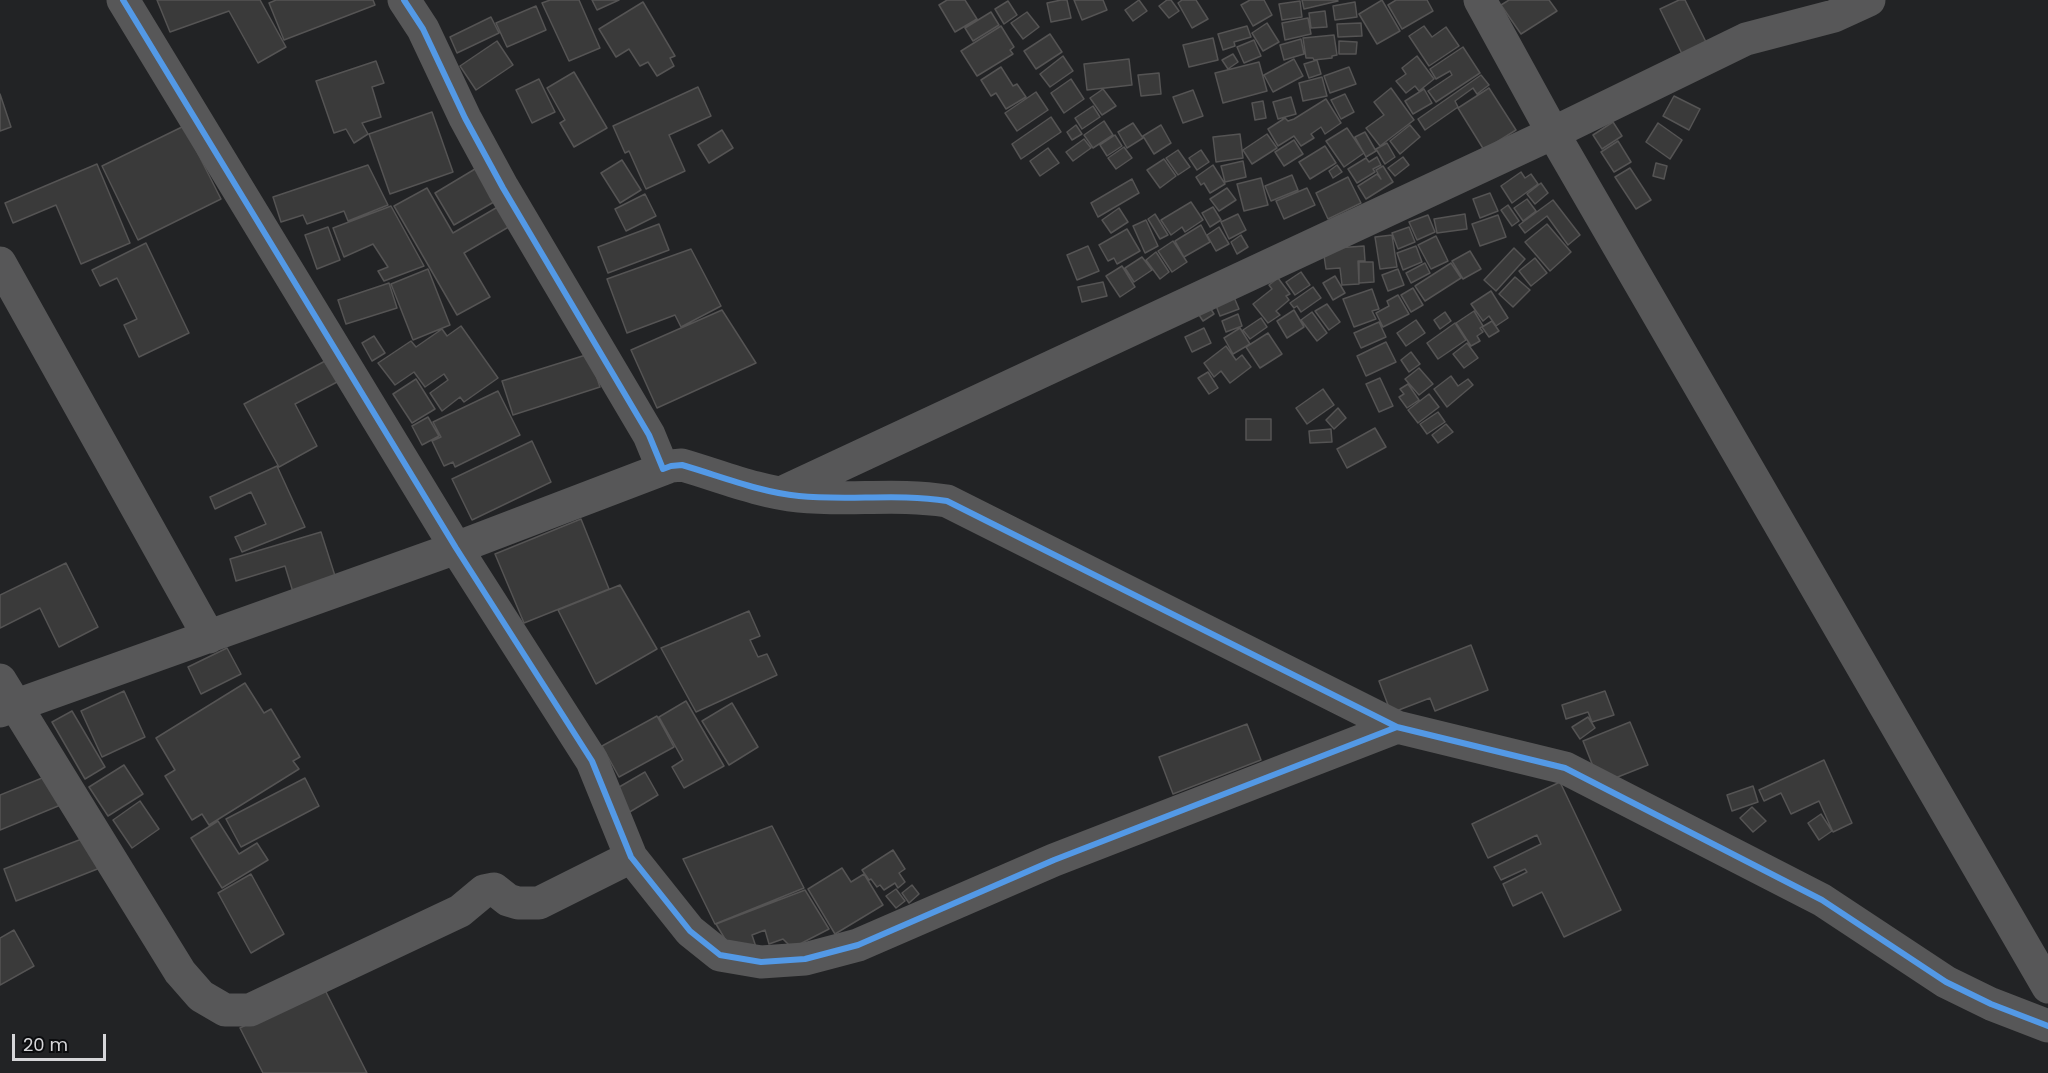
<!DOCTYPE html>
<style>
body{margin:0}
#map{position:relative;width:2048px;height:1073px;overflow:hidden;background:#222325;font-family:Poppins,sans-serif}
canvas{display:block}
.scale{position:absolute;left:12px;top:1034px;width:94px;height:27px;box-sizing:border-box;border:3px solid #d6d6d9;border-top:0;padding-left:8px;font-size:18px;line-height:21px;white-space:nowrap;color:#d6d6d9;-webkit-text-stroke:4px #0b0c0e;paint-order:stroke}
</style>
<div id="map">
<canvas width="2048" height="1073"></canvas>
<div class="scale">20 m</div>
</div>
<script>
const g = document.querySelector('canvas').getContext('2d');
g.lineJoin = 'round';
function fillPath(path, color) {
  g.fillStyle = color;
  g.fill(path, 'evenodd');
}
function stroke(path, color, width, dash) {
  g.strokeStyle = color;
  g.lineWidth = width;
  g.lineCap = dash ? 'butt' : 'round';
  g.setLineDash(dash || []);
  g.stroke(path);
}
const building = new Path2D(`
 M157 0H260L286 47 258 63 229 11 170 32Z
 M276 0H373L375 5 284 40 269 3Z
 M550 0H579L600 48 569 61 542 3Z
 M592 0H619L597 10Z
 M947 0H965L977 19 955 32 939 5Z
 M1061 0H1067L1071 18 1051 22 1047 3Z
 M1074 0H1103L1107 10 1082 20Z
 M1139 0 1147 11 1133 21 1125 10Z
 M1167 0H1171L1179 11 1169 18 1159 6Z
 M1182 0H1196L1208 19 1192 28 1178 3Z
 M1250 0H1264L1272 15 1253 26 1241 5Z
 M1302 0H1337L1338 1 1304 9Z
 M1382 0 1400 31 1377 44 1359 14Z
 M1396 0H1427L1433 11 1402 29 1388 5Z
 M1509 0H1549L1557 11 1521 34 1501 5Z
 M1679 0H1685L1707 44 1683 56 1660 9Z
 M1008 1 1017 15 1004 24 995 9Z
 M1300 1 1302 17 1282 20 1279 4Z
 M643 2 675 56 670 58 674 66 657 76 648 62 640 66 629 49 616 57 599 29Z
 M1355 2 1357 17 1335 20 1333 6Z
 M536 6 546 30 507 47 496 23Z
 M1325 11 1327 27 1311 28 1309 13Z
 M991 12 999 25 973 41 965 28Z
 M1027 12 1039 27 1023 39 1011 23Z
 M491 17 499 33 457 53 450 37Z
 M1308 18 1311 34 1285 40 1282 23Z
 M1267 23 1279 42 1263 51 1252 33Z
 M1361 23 1362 36 1338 37 1337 24Z
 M1001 26 1014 47 1010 50 1013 54 977 76 961 51Z
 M1247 26 1251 37 1234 42 1235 46 1223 50 1218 34Z
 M1424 26 1432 37 1446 27 1459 46 1429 66 1409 36Z
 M1050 34 1062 52 1036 69 1024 51Z
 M1334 35 1337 55 1332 56V58L1314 60 1313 58H1306L1303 38Z
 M1213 38 1218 60 1189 67 1183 45Z
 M1301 39 1304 54 1284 60 1280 45Z
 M1254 40 1261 56 1244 63 1237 47Z
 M497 41 513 65 476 90 460 66Z
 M1339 41 1357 42 1356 54H1339Z
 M1463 47 1480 73 1436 102 1428 91 1452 75 1450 71 1436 79 1430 69Z
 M1233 54 1238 62 1228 69 1222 60Z
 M1063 56 1073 71 1050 87 1040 74Z
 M1417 56 1434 79 1419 91 1415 86 1406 93 1396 81 1406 74 1402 68Z
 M1129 59 1132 85 1087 90 1084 64Z
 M1294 59 1303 76 1273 92 1264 75Z
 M1317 60 1321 74 1309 78 1304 64Z
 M376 61 384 83 372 87 381 117 362 123 368 134 354 143 346 129 334 133 316 81Z
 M1259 62 1267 91 1223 103 1215 73Z
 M1001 67 1013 86 1017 84 1026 97 1006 109 996 93 991 96 981 80Z
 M1349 67 1356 84 1330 93 1324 76Z
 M574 72 607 128 574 147 560 123 565 120 547 88Z
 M1159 73 1161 94 1141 96 1138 75Z
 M1481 75 1489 85 1477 94 1473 88 1455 101 1458 107 1425 130 1418 119Z
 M1322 77 1327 96 1303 101 1299 83Z
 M539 79 555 112 532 123 516 90Z
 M1071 79 1084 99 1064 113 1051 93Z
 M698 87 711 116 669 135 685 171 646 189 629 151 625 153 613 126Z
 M1391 88 1414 120 1380 146 1366 128 1384 115 1374 102Z
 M1489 88 1516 130 1484 150 1458 108Z
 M1103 89 1116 106 1102 115 1090 98Z
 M1424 89 1432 103 1413 114 1405 101Z
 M1193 90 1203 116 1183 123 1173 97Z
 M1036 92 1048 110 1017 131 1005 113Z
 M0 94 11 127 0 131Z
 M1345 94 1354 112 1341 119 1331 100Z
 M1674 96 1700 109 1689 130 1663 116Z
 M1291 97 1296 114 1278 119 1273 102Z
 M1326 99 1341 123 1325 134 1321 127 1311 134 1314 138 1301 146 1294 136 1278 146 1268 129 1285 118 1288 121 1294 119Z
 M1263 101 1266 118 1255 120 1252 103Z
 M1093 106 1100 117 1082 129 1075 118Z
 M432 112 453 172 390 194 369 134Z
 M1051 117 1061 132 1021 159 1012 144Z
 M1104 121 1113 135 1093 148 1084 135Z
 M1613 122 1622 136 1602 149 1593 135Z
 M1133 123 1143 138 1127 148 1118 132Z
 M1658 123 1682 140 1670 159 1646 142Z
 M1076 125 1082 134 1072 140 1067 132Z
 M1161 125 1171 143 1154 154 1143 136Z
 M1410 125 1420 137 1400 154 1390 141Z
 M184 126 221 199 138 240 102 166Z
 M1347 128 1364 153 1344 167 1326 141Z
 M722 130 733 148 709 163 698 145Z
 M1365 132 1376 151 1366 157 1355 137Z
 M1240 134 1243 158 1216 162 1213 137Z
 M1267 134 1277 148 1252 164 1243 150Z
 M1115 135 1122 146 1107 156 1100 145Z
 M1084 139 1091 148 1073 161 1066 152Z
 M1294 140 1303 154 1284 166 1275 152Z
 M1618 141 1631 162 1614 172 1601 152Z
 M1387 143 1395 157 1385 164 1376 149Z
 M1325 146 1336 163 1310 179 1299 162Z
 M1124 147 1132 158 1116 169 1108 158Z
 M1048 148 1059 163 1040 176 1030 161Z
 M1178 150 1190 167 1178 175 1166 158Z
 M1201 150 1209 162 1197 170 1189 158Z
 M1377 157 1381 165 1373 169 1375 172 1357 183 1348 169 1366 158 1369 162Z
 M1403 157 1409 165 1395 176 1388 168Z
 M1164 159 1176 176 1160 188 1147 170Z
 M622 160 641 190 620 203 601 173Z
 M1243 161 1246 177 1225 182 1221 166Z
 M1656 163 1667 166 1664 179 1653 176Z
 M97 164 130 243 81 264 56 205 13 223 5 203Z
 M368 165 388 205 348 221 344 211 307 224 303 215 281 222 273 197Z
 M1213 165 1225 184 1210 193 1204 183 1201 185 1196 177Z
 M1337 165 1342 172 1333 178 1329 171Z
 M480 166 499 199 454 225 435 193Z
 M1383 166 1393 182 1366 199 1358 186 1377 174 1381 179 1376 170Z
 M1630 168 1651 200 1636 209 1615 177Z
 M1521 172 1525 178 1531 174 1538 184 1512 203 1501 186Z
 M1292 175 1298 190 1271 201 1265 186Z
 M1348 177 1361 203 1328 219 1316 193Z
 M1261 178 1268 205 1244 211 1237 184Z
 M1132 179 1139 193 1098 217 1091 203Z
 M1541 183 1548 193 1535 204 1527 194Z
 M427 188 453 233 501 205 512 225 464 253 490 297 457 315 394 206Z
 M1227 188 1236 200 1219 211 1210 199Z
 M1307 188 1315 205 1284 219 1276 201Z
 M1490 193 1498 211 1480 218 1473 199Z
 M645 194 656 216 626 231 615 209Z
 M1527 199 1536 211 1523 221 1514 208Z
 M1553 200 1580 235 1568 245 1547 216 1525 233 1519 225Z
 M1191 202 1203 220 1185 232 1182 227 1171 235 1161 220Z
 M1508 205 1519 221 1512 226 1501 210Z
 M391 206 424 266 384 281 378 271 388 267 373 244 344 257 333 228Z
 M1213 207 1221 220 1210 227 1202 213Z
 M1119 208 1128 222 1111 233 1102 220Z
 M1155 214 1168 235 1160 239 1148 219Z
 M1238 214 1246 230 1229 239 1221 222Z
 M1465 214 1467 229 1437 233 1434 219Z
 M1428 215 1435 232 1417 240 1409 222Z
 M1498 215 1506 237 1480 246 1472 224Z
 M1146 220 1158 246 1145 253 1133 226Z
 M659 224 669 250 608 273 598 247Z
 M1547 224 1571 252 1550 271 1525 242Z
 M1201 225 1210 242 1184 257 1175 241Z
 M328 227 340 260 317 269 305 235Z
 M1219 227 1229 244 1216 251 1207 235Z
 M1409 227 1415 242 1398 249 1392 233Z
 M1127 229 1140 251 1117 264 1114 258 1108 261 1099 245Z
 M1241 235 1248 247 1237 254 1231 242Z
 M1392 235 1397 267 1380 269 1375 237Z
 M1436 236 1448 261 1431 269 1418 245Z
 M1173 241 1187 262 1172 272 1158 251Z
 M146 243 189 333 139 357 124 325 137 319 117 278 100 286 92 270Z
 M1088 246 1099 271 1077 280 1067 255Z
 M1364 246 1365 261H1358L1359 284 1342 285 1340 268 1326 269 1323 249Z
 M1416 246 1422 262 1403 270 1397 253Z
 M1514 248 1525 259 1496 291 1484 280Z
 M691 249 721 306 681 327 675 315 627 333 607 279Z
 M1470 251 1481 269 1463 279 1452 261Z
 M1156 252 1169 272 1160 279 1146 260Z
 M1142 257 1152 270 1134 282 1125 268Z
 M1535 258 1547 273 1531 286 1519 271Z
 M1359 262H1373L1374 282 1359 283Z
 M1425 263 1430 273 1411 283 1406 273Z
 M1451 263 1461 278 1425 301 1415 286Z
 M1122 266 1135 287 1120 297 1106 276Z
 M428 269 450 325 413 340 391 284Z
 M1398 269 1404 285 1388 291 1382 275Z
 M1301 272 1310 285 1295 295 1286 282Z
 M1335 276 1345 293 1333 300 1323 283Z
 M1515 277 1530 290 1513 307 1499 294Z
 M1278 278 1290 294 1286 296 1289 300 1276 311 1280 315 1268 323 1253 304 1272 289 1269 285Z
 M1103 282 1107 296 1082 302 1078 287Z
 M389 283 397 308 346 324 338 300Z
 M1313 287 1321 298 1301 312 1297 306 1294 308 1290 303Z
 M1413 288 1423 305 1411 312 1401 295Z
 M1372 289 1379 309 1372 311 1376 319 1354 327 1343 299Z
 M1231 290 1239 309 1220 316 1213 298Z
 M1491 291 1508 318 1496 326 1489 316 1483 321 1471 304Z
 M1398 295 1409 314 1383 327 1376 313 1389 306 1387 301Z
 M1204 298 1214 314 1203 321 1193 306Z
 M1327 304 1340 322 1329 330 1315 311Z
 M722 310 756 363 657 408 631 350Z
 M1294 310 1304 327 1287 338 1277 321Z
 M1474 311 1483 326 1480 328 1483 332 1477 336 1480 341 1471 346 1456 323Z
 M1312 312 1327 333 1317 341 1301 320Z
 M1445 312 1451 321 1440 329 1434 320Z
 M1238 314 1242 326 1226 332 1222 321Z
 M1261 318 1267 327 1250 339 1243 330Z
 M1416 320 1425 333 1406 346 1397 333Z
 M1492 321 1499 331 1489 337 1482 327Z
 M1379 322 1386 337 1361 348 1354 333Z
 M1455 323 1466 340 1438 359 1427 343Z
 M461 326 498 378 464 402 460 397 442 411 430 393 448 380 444 374 425 387 414 372 395 385 378 363 411 341 416 347 442 329 447 336Z
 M1204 328 1211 343 1192 352 1185 337Z
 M1240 328 1250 344 1233 354 1224 338Z
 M1268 333 1282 354 1260 368 1246 347Z
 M374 336 385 353 372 361 362 343Z
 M1386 342 1396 362 1366 376 1357 356Z
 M1467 343 1478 358 1464 368 1453 354Z
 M1226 346 1236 360 1242 355 1251 367 1230 383 1221 371 1214 377 1204 363Z
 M1411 352 1420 364 1409 372 1401 360Z
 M589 354 600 387 513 415 502 381Z
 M327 360 339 381 295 404 317 446 279 467 244 404Z
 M1419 368 1433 384 1419 395 1405 379Z
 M1208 372 1218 388 1209 394 1198 378Z
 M1451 376 1458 386 1468 379 1473 385 1447 407 1434 389Z
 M1380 378 1393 406 1379 412 1366 384Z
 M416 379 435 409 412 423 393 394Z
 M1408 384 1419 400 1407 408 1399 397 1404 394 1400 389Z
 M1323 389 1334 405 1307 424 1296 408Z
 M498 391 520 435 455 467 453 462 444 466 432 441 441 437 433 422Z
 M1429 394 1439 407 1418 423 1408 410Z
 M1338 408 1346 418 1334 429 1326 420Z
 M1438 412 1445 422 1427 434 1420 424Z
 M428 417 439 436 422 445 412 426Z
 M1246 419H1271V440H1246Z
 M1446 424 1453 432 1438 443 1432 435Z
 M1375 428 1386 447 1347 468 1337 449Z
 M1331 429 1332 442 1310 443 1309 431Z
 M532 441 551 482 472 520 452 479Z
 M277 466 305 527 242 552 235 537 266 524 251 492 215 509 210 497Z
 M581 519 609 589 524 623 495 554Z
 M321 532 336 579 293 592 285 566 236 581 230 559Z
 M66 563 98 627 59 647 40 608 0 628V595Z
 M620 585 657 649 596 684 558 610Z
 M749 611 760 636 750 640 758 657 767 654 777 675 696 712 661 648Z
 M1471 645 1488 690 1435 711 1430 698 1391 713 1379 681Z
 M227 648 241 674 201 694 188 667Z
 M245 683 264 713 271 709 300 757 293 761 299 769 209 825 202 814 192 820 165 776 175 770 156 738Z
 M124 691 145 737 102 757 81 711Z
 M1605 691 1614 715 1592 722 1588 712 1566 719 1562 705Z
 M686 701 724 766 684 788 672 767 683 760 659 717Z
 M732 703 758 747 729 765 702 721Z
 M72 711 105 767 85 779 52 722Z
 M657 716 674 747 619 777 602 746Z
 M1588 717 1595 728 1580 739 1572 727Z
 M1630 722 1648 765 1600 784 1583 741Z
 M1247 724 1261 760 1173 794 1159 757Z
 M1824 760 1852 823 1833 832 1819 801 1791 814 1781 793 1764 801 1759 790Z
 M124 765 143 794 108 816 89 787Z
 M645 772 658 795 628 813 614 790Z
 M52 774 63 804 0 830V795Z
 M305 778 319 806 241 847 226 819Z
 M1560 782 1621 910 1564 937 1542 892 1513 906 1503 884 1527 872 1525 869 1501 880 1494 867 1541 844 1537 835 1488 858 1472 824Z
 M1753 786 1758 802 1732 811 1727 795Z
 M140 801 159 829 132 848 113 820Z
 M1752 807 1766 821 1753 832 1740 818Z
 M1821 814 1832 831 1819 840 1808 823Z
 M218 821 239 854 257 843 268 860 222 888 191 838Z
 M772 826 804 888 715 924 683 859Z
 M92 835 105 866 16 901 4 869Z
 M893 850 905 869 899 873 905 882 898 888 895 883 884 890 880 885 877 887 871 879 869 880 862 870Z
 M842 868 851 882 864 874 883 905 835 934 808 889Z
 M251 874 284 934 251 953 218 893Z
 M912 885 919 894 909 903 902 893Z
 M896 889 905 901 896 908 886 896Z
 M805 890 829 929 792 948 783 939 769 944 765 930 752 935 756 947 731 949 716 924Z
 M14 930 34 966 0 985V938Z
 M323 986 367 1073H263L240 1028Z`);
fillPath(building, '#3a3a3a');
stroke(building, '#555454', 1.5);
stroke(new Path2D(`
 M123 0 456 548 592 761 631 857 690 931 720 955 761 962 805 959 858 945 1054 860 1397 727
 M404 0 423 29 465 118 503 188 649 435 663 469 671 466 682 465C720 476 759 492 799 496 848 501 898 493 947 501L1397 727 1565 768 1822 900 1946 982 1991 1004 2048 1026
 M1480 0 1553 133 2048 987
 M0 263 209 637
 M781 493 1553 133 1746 39 1834 16 1869 0
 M0 680 180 972 201 996 225 1010H250L460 911 484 891 494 889 508 900 518 903H539L631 857
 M0 711 456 548 663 469`), '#575758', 33);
stroke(new Path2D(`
 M123 0 456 548 592 761 631 857 690 931 720 955 761 962 805 959 858 945 1054 860 1397 727
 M404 0 423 29 465 118 503 188 649 435 663 469 671 466 682 465C720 476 759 492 799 496 848 501 898 493 947 501L1397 727 1565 768 1822 900 1946 982 1991 1004 2048 1026`), '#5399e6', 6);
</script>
